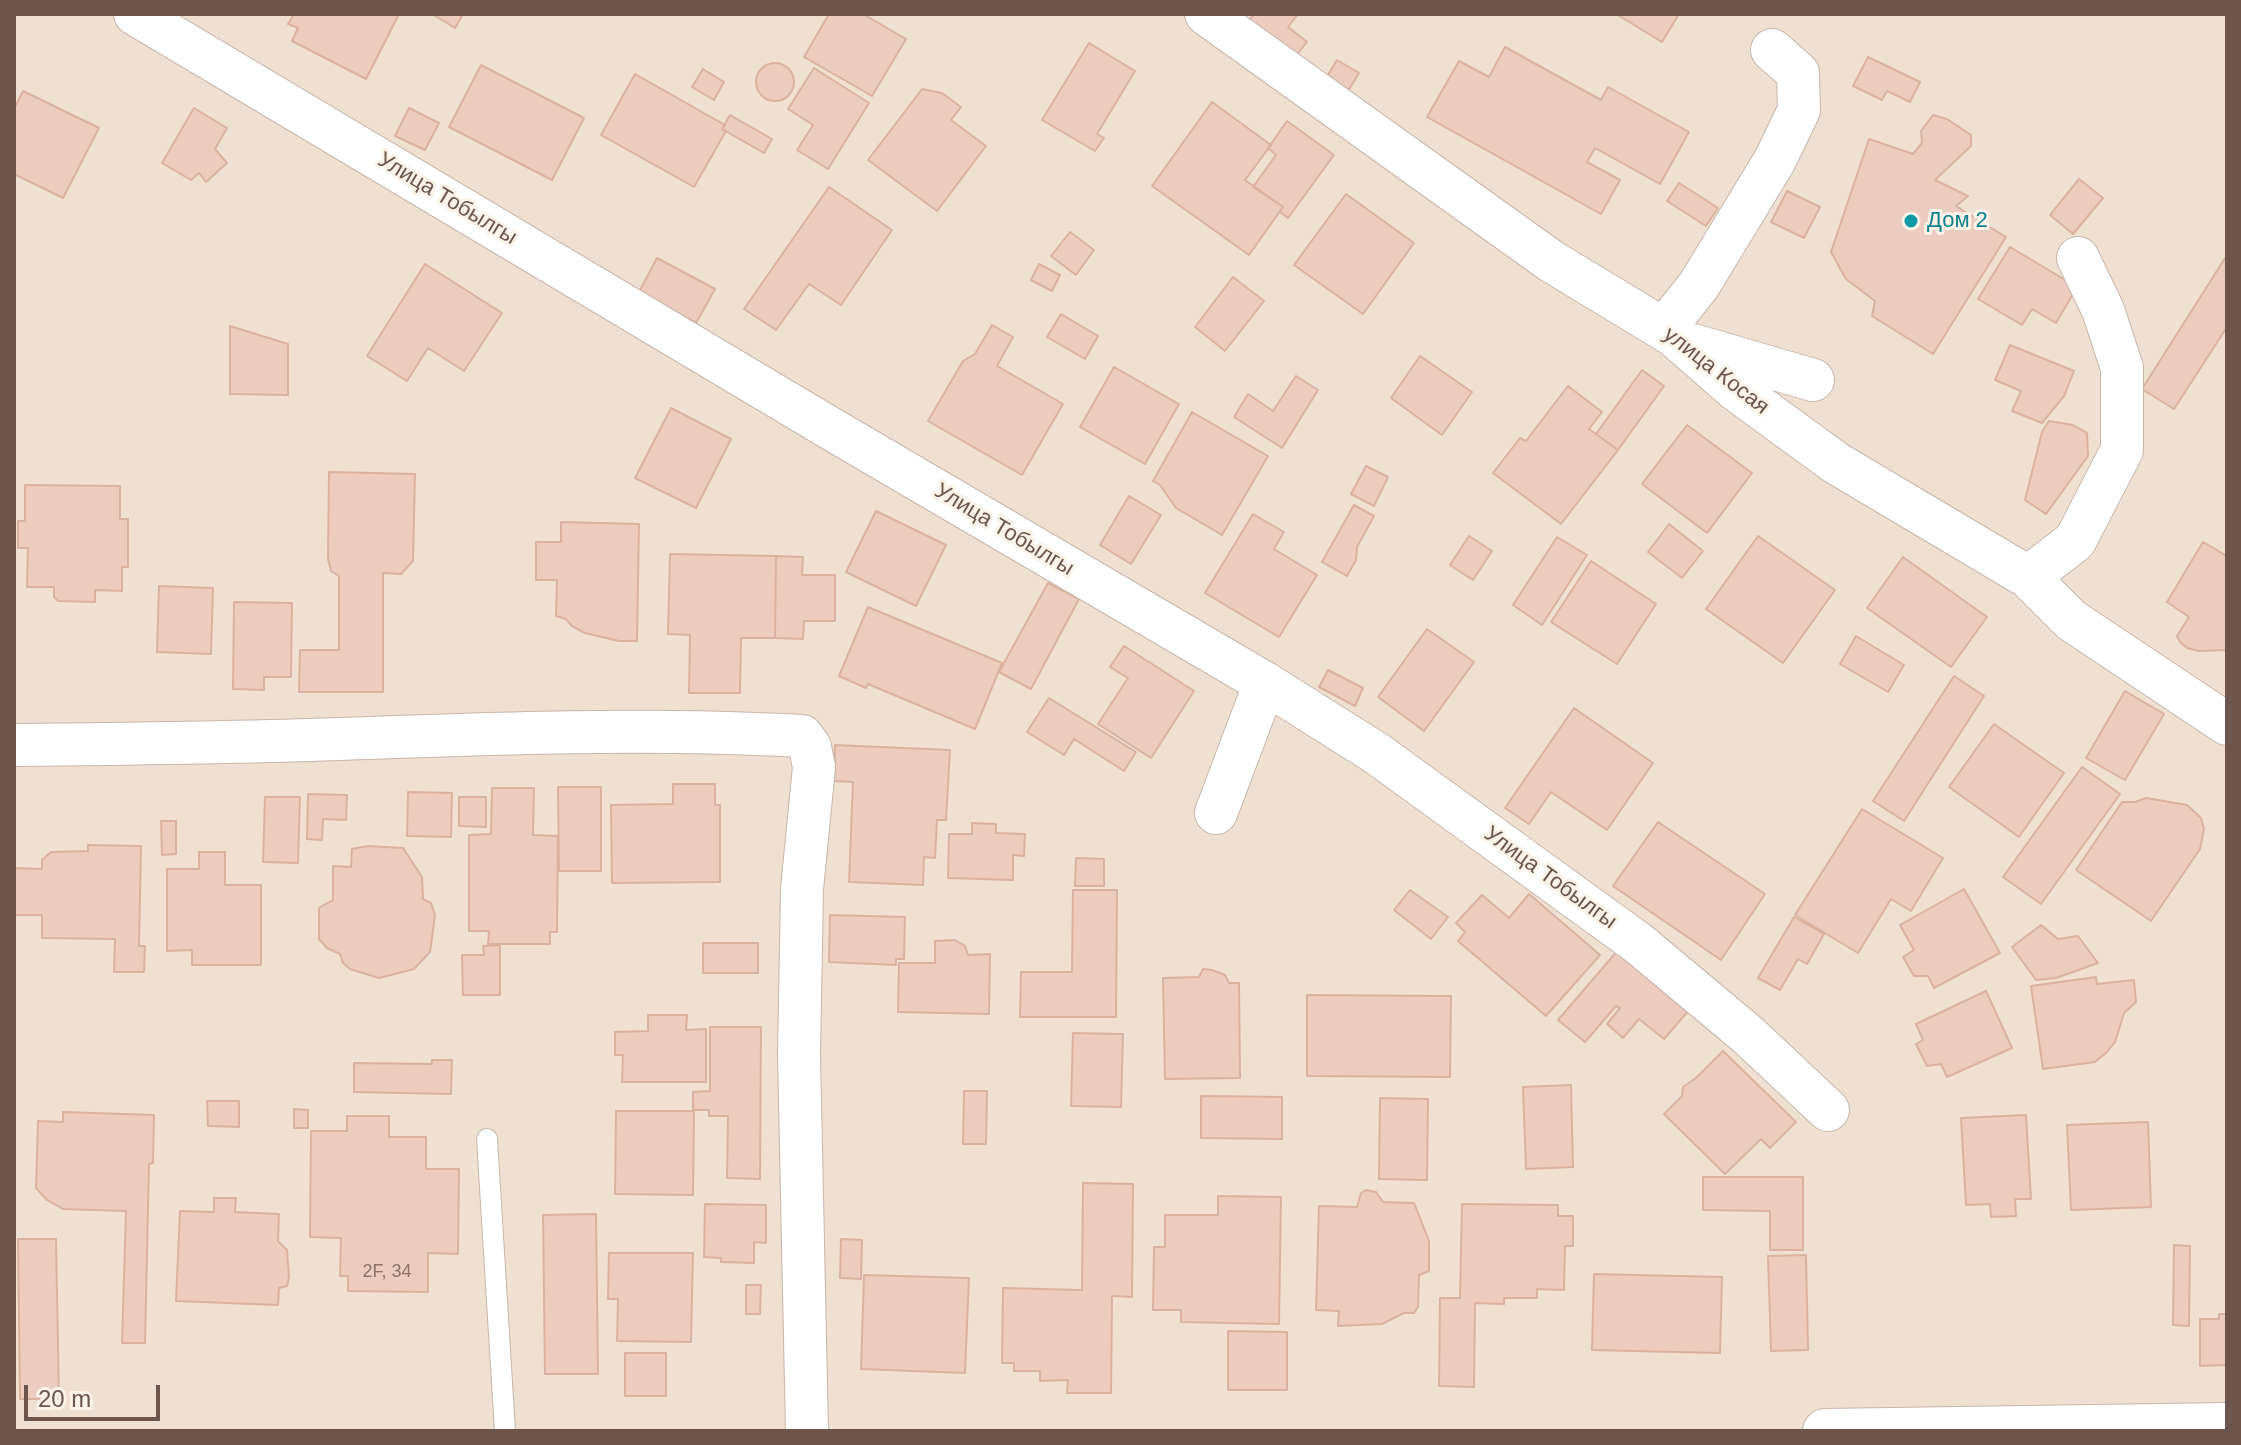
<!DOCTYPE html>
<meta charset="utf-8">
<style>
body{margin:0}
#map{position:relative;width:2241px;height:1445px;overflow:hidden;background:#f9eee3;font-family:Helvetica,sans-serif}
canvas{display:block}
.frame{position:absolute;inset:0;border:16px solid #6d554c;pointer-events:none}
.scale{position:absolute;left:24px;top:1385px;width:136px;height:36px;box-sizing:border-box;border:4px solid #6d554c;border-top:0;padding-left:10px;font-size:24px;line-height:28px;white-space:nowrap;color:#6d554c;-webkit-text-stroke:6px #fcf3e8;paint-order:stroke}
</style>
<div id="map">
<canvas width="2241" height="1445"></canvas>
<div class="frame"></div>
<div class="scale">20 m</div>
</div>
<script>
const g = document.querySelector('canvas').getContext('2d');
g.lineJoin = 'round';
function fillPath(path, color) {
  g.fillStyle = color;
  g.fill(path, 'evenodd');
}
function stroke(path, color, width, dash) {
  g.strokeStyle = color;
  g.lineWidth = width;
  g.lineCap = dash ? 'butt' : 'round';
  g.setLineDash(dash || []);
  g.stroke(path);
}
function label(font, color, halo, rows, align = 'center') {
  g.font = font + ' Helvetica,sans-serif';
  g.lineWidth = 6;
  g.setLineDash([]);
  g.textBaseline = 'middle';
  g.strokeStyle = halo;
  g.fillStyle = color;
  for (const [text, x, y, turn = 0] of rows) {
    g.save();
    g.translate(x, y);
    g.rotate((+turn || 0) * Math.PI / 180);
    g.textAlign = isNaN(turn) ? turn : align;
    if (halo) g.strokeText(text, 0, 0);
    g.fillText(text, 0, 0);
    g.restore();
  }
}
fillPath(new Path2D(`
 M14 14H2227V1431H14Z`), '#efe0d2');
const building = new Path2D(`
 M294 14H394L398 16 366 79 292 41 298 28 288 24Z
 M432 14H463L455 28Z
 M829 14H863L906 39 872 96 804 57Z
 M1254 14H1298L1288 27 1307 42 1295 57 1248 22Z
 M1616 14H1679L1662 42Z
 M1089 43 1135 71 1097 134 1104 138 1095 151 1042 120Z
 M1505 47 1601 100 1608 87 1689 132 1660 184 1595 148 1587 162 1620 180 1601 214 1427 117 1459 61 1489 77Z
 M1868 57 1920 82 1910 102 1887 91 1882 100 1853 86Z
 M1337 60 1359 73 1348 91 1326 78Z
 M756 82a19 19 0 1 1 38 0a19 19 0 1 1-38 0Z
 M481 65 584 118 552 180 449 127Z
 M814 68 869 103 828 169 797 150 813 125 788 109Z
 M703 69 724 82 714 100 692 87Z
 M635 74 725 125 722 129 726 131 694 187 601 135Z
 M922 89 942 93 961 107 951 120 986 146 937 211 868 160Z
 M23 91 99 128 63 198 14 174V109Z
 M1212 102 1271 145 1245 180 1283 207 1249 255 1152 186Z
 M194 108 227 128 215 149 227 163 206 182 199 173 191 180 162 163Z
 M409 108 439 123 425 150 395 136Z
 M730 115 772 139 764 153 722 129Z
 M1933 115 1947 119 1971 135V146L1935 180 1968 196 1956 206 2006 237 1933 354 1872 316 1875 301 1846 279 1831 252 1869 139 1913 154 1922 143 1921 131Z
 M1287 121 1334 155 1288 218 1280 212 1283 207 1253 187 1276 155 1268 148Z
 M2079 179 2103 198 2073 234 2050 215Z
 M1679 183 1718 208 1706 226 1667 201Z
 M829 187 892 230 841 305 809 284 776 330 744 309Z
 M1787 191 1820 207 1804 238 1771 222Z
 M1346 194 1414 243 1363 314 1294 265Z
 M1070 232 1094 250 1076 275 1051 256Z
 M2010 247 2077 287 2056 323 2032 309 2022 325 1978 299Z
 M2227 255V327L2174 409 2142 389Z
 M657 258 715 289 696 323 639 292Z
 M425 264 502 313 464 371 428 348 407 381 367 356Z
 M1039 264 1060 275 1052 291 1031 280Z
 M1233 277 1264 301 1225 351 1195 327Z
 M1061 314 1098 336 1085 359 1047 337Z
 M992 325 1013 337 997 366 1063 404 1022 475 928 421 963 361 975 354Z
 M230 326 288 344V395L230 394Z
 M2010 345 2074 371 2064 396 2042 423 2012 411 2021 391 1995 380Z
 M1420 356 1472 392 1442 435 1391 398Z
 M1114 367 1179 404 1145 464 1080 427Z
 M1642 370 1664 386 1618 450 1596 434Z
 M1296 376 1318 390 1282 448 1234 417 1248 394 1273 411Z
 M1568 386 1602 412 1589 429 1618 450 1561 524 1493 473 1520 438 1526 441Z
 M671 408 731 439 696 508 635 478Z
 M1192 412 1268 456 1222 535 1176 508 1160 485 1153 481Z
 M2049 421 2073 425 2087 433 2088 456 2046 514 2025 500 2042 432Z
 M1687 425 1752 473 1707 533 1642 484Z
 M1366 466 1388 477 1374 506 1351 494Z
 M329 472 415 474 413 561 401 574 383 573V692H299L300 650H339V576L331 571 328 559Z
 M25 485 120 486V519H128V567H122V591L95 590V602L58 601 54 597V587H27L28 548H18V521H25Z
 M1129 496 1161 515 1131 564 1100 545Z
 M1354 505 1374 516 1357 547 1356 560 1347 576 1322 562Z
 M876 511 946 545 916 606 846 572Z
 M1253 514 1284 532 1274 549 1317 575 1279 637 1205 593Z
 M561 522 639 524 637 641H619L585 633 572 626 566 619 556 616 557 580H536V542H561Z
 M1669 524 1703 551 1682 578 1648 552Z
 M1469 536 1492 551 1473 580 1450 565Z
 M1758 536 1835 590 1783 663 1706 609Z
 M1557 537 1587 555 1542 625 1513 605Z
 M2203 542 2227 556V650L2199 651 2187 648 2180 642 2177 636 2189 617 2167 602Z
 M670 554 776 556 775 638H741L740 693H689L690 635 668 634Z
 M776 556 803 557 802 575H835V621H804L803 639 775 638Z
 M1903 557 1987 617 1951 667 1867 608Z
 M1591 561 1656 604 1617 664 1551 622Z
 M1048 583 1079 599 1031 689 999 672Z
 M159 586 213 588 211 654 157 652Z
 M234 602 292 603 291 677H264V690L233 689Z
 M868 607 1002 663 975 729 868 684 866 688 839 676Z
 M1427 629 1474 662 1424 731 1378 697Z
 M1856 636 1904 665 1888 692 1840 664Z
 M1124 646 1194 691 1151 758 1098 724 1128 678 1110 667Z
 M1328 670 1363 688 1355 706 1319 687Z
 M1954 676 1984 696 1904 821 1873 801Z
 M2125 691 2164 714 2125 780 2086 758Z
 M1049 698 1136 752 1124 771 1074 739 1064 755 1027 732Z
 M1574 708 1653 763 1607 830 1551 792 1529 824 1505 808Z
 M1994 724 2064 773 2019 837 1949 787Z
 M835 745 950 750 946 820H937L935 858 924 857 923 885 849 882 853 782 834 781Z
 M2082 767 2120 794 2041 904 2003 877Z
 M673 784H715V805H720V882L612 883 611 805 673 804Z
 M558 787H601V871H559Z
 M492 788H534L533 835 558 836 557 932H550V944H488L489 931H469V835L491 834Z
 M408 792 452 793 451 837 407 836Z
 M308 794 347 795 346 820 323 819 322 840 307 839Z
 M265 797H300L298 863 263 862Z
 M459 797H486V827L459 826Z
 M2146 798 2187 805 2201 818 2204 829 2200 849 2151 921 2076 870 2122 802H2135Z
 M1862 809 1943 858 1911 911 1891 899 1858 953 1795 915Z
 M161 821H176V854L162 855Z
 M1658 822 1765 894 1721 960 1613 886Z
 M972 823 996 824V833L1025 834 1024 856 1013 855V880L948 878 949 834H972Z
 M88 845 141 846 139 946H145L144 972H114L115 939 42 938V915H14V868L42 869V860L51 852 88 851Z
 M368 846 403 848 422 877 423 899 431 903 435 915 430 952 414 969 379 978 350 969 343 963 340 954 327 948 319 939V908L333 900V866L351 867 352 849Z
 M199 852H225V885H261V965H192V950L167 951V869H199Z
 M1076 858 1104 859V886H1075Z
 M1964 889 2000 953 1934 988 1928 976H1914L1903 957 1914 950 1900 925Z
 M1073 890H1117L1116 1017H1020L1021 972H1072Z
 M1410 890 1448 917 1431 939 1394 910Z
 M1529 894 1600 955 1546 1016 1458 941 1465 932 1456 923 1482 895 1509 918Z
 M830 915 905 917 904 959H896V965L829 962Z
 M1794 917 1824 934 1807 964 1798 959 1780 990 1758 978Z
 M2041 925 2058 939 2078 936 2098 963 2056 978 2036 980 2012 947Z
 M955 940 965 946 968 955 990 954 989 1014 898 1012 899 963H935V941Z
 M703 943H758V973H703Z
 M500 945V995H463L462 955H484L483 946Z
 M1619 949 1690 1009 1664 1039 1639 1019 1623 1038 1607 1024 1620 1008 1616 1006 1585 1042 1558 1020Z
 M1203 969 1212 970 1225 975 1229 983H1239L1240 1078 1165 1079 1163 978 1199 977Z
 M2096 977 2097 984 2134 980 2136 1002 2124 1013 2115 1042 2107 1052 2095 1062 2043 1069 2031 986Z
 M1986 991 2012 1048 1947 1077 1941 1064 1927 1066 1916 1044 1923 1040 1916 1024Z
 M1307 995 1451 996 1450 1077 1307 1076Z
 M648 1015H687L686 1030 706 1029V1082H622L623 1055H615V1032L648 1031Z
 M710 1027H761L760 1179 727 1178 728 1116H709V1110H693V1092L710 1091Z
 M1073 1033 1123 1034 1121 1107 1071 1106Z
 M1723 1051 1796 1122 1770 1148 1761 1139 1725 1174 1664 1114 1682 1096 1683 1087 1696 1078Z
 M432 1060H452L451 1094 354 1092V1063L432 1064Z
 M1571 1085 1573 1167 1526 1169 1523 1087Z
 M964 1091H987L986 1144H963Z
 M1201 1096 1282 1097V1139L1201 1138Z
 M1380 1098 1428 1099 1427 1180 1379 1179Z
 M207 1101H239V1127L208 1126Z
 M294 1109 308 1110V1128H294Z
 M616 1111H694L693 1195 615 1194Z
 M63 1112 154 1115 153 1163 149 1164 145 1343H122L126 1211 63 1209 47 1200 36 1188 38 1121 63 1122Z
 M2026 1115 2031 1199H2015L2016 1216 1991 1217 1990 1204 1966 1205 1961 1118Z
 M347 1116H389V1137H426V1169H459L458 1254 428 1253V1292L348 1291V1276H340L341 1238 310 1237 311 1131H347Z
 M2148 1122 2151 1207 2071 1210 2067 1125Z
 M1703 1177H1803V1250H1770V1211L1703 1210Z
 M1083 1183 1133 1184 1132 1297 1112 1296 1111 1393H1067L1068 1380 1040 1381V1371H1014V1363H1002L1003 1288 1082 1290Z
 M1366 1190 1376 1192 1383 1202 1414 1203 1429 1241V1271L1419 1275 1418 1307 1414 1313H1404L1382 1324 1338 1326 1339 1311 1316 1310 1319 1206 1357 1207 1361 1193Z
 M1218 1196 1281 1197 1279 1324 1181 1322V1310H1153L1154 1247H1165V1215H1218Z
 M214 1198H236L235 1212 279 1214 278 1241 287 1250 289 1277 287 1286 279 1288 278 1305 176 1301 180 1211 214 1212Z
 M705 1204 766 1205V1243L754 1242V1263L721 1262V1258L704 1257Z
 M1462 1204 1558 1205V1216H1573V1246H1565L1564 1290 1537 1289V1298H1504V1304L1475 1303 1474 1387 1439 1386 1440 1298H1460Z
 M596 1214 598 1374H545L543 1215Z
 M18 1239H56L59 1399H20Z
 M841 1239 862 1240 861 1279 840 1278Z
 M2174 1245 2190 1246 2189 1326 2173 1325Z
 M609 1253H693L691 1342 617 1341 618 1299H608Z
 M1806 1255 1808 1350 1771 1351 1768 1256Z
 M1594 1274 1722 1277 1720 1353 1592 1350Z
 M864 1275 969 1278 965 1373 861 1369Z
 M746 1285H761L760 1314H746Z
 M2219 1314H2227V1365L2200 1366V1319H2219Z
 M1228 1331 1287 1332V1390H1228Z
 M625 1353H666V1396H625Z`);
fillPath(building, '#ebccbe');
stroke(building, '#dbb2a0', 2);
const service = new Path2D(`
 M487 1139 505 1431`);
const minor = new Path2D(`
 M135 14 828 427 1265 683 1376 753 1638 943 1748 1035 1828 1110
 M1206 14 1551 261 1673 335 1736 390 1836 463 2028 577 2071 620 2227 724
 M1664 329 1699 285 1775 160 1799 110 1798 73 1772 50
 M1693 345 1813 380
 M2028 577 2075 541 2122 450V368L2103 310 2078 258
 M14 745C113 744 212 743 311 740 474 734 638 727 802 736L810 747 814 767 802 889 799 1055 807 1431
 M1216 813 1265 683`);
const tertiary = new Path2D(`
 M1825 1431 2227 1425`);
stroke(service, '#c8b6ab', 22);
stroke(minor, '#c8b6ab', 44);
stroke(tertiary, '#c8b6ab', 46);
stroke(service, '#fff', 20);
stroke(minor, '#fff', 42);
stroke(tertiary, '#fff', 44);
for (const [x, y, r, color] of [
 [1911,221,8,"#0f9aa8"]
]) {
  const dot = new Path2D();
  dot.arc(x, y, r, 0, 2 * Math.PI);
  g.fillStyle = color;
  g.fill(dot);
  stroke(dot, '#fcf3e8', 3);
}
label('18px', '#8c7368', null, [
 ["2F, 34",387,1272]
]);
label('22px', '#6d554c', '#fcf3e8', [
 ["Улица Тобылгы",447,199,31],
 ["улица Косая",1716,371,38],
 ["Улица Тобылгы",1004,530,31],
 ["Улица Тобылгы",1550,878,36]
]);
label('22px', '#0d838f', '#fcf3e8', [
 ["Дом 2",1927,221]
], 'left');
</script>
